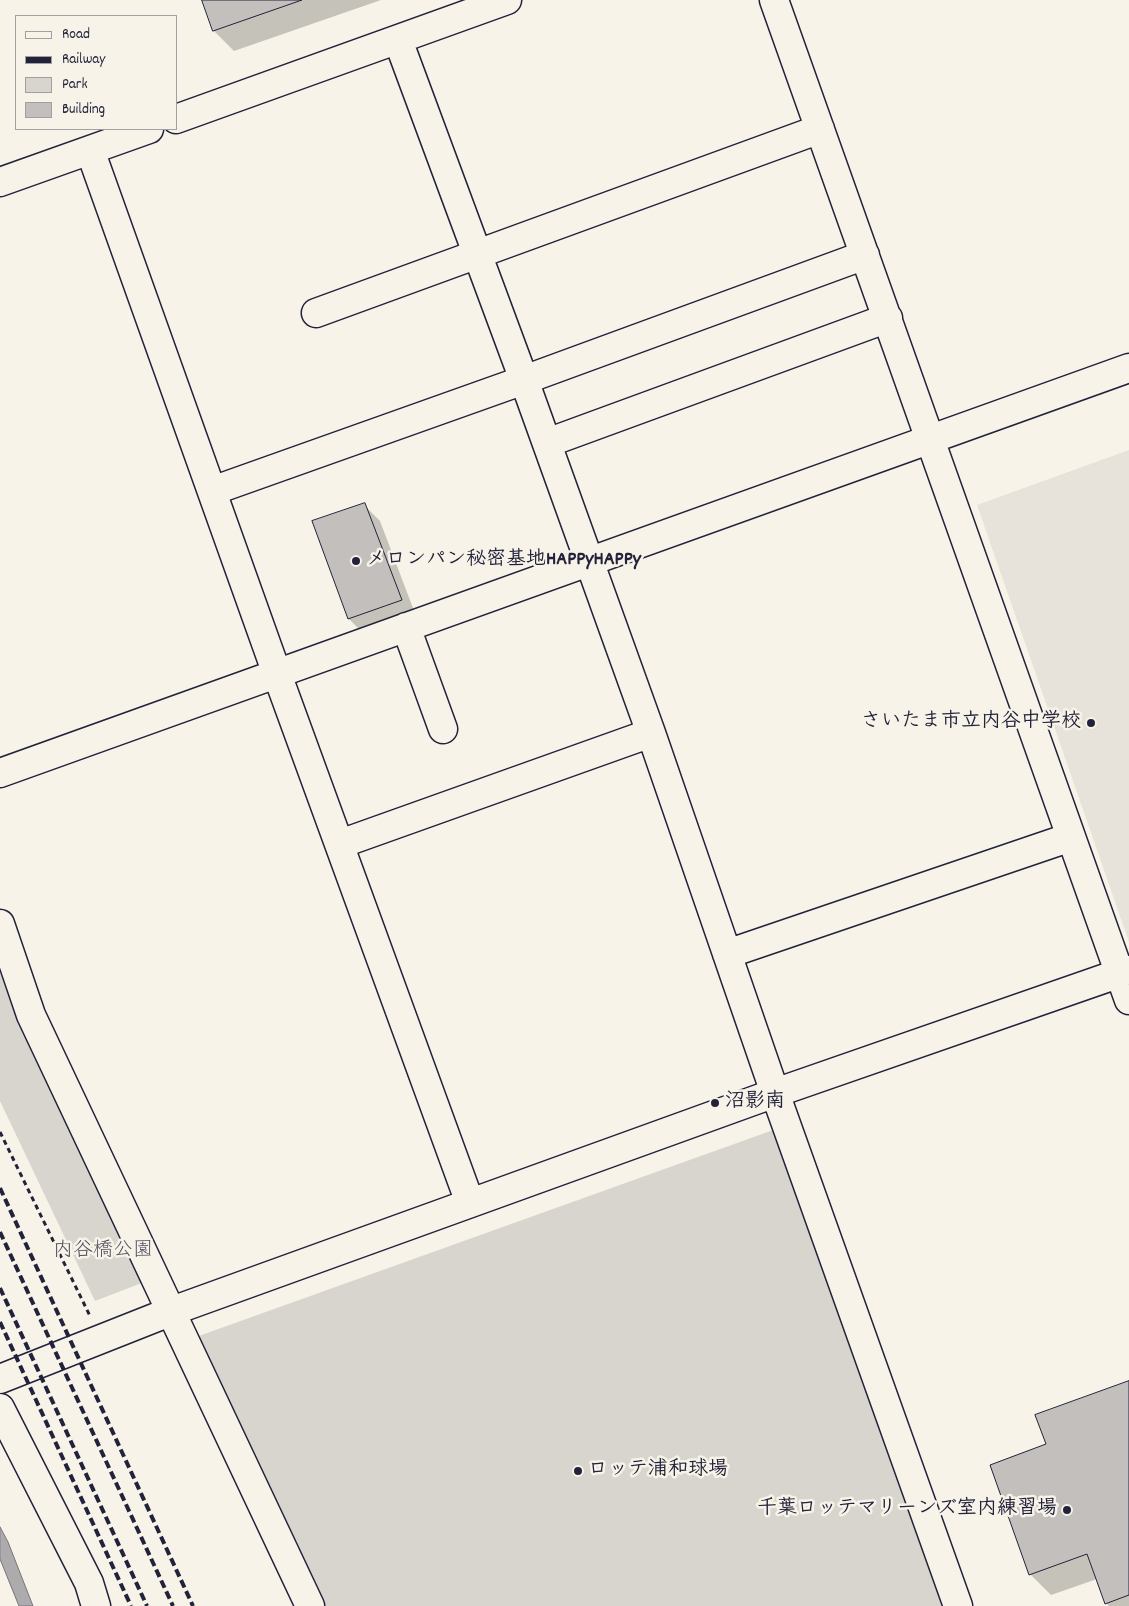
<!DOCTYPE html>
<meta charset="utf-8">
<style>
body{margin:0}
#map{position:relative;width:1129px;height:1606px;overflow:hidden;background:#f7f3e8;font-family:Dekko,sans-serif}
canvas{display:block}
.legend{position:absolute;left:15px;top:15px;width:162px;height:115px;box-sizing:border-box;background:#f7f3e8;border:1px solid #a29fa3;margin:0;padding:6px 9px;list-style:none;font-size:15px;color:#22223b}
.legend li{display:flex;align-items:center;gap:10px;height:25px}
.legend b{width:25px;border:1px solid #a29fa3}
</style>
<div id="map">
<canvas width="1129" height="1606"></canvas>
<ul class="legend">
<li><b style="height:6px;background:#f7f3e8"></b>Road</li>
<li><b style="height:6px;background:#22223b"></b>Railway</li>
<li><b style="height:14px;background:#d8d5cf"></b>Park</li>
<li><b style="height:14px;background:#c2bfbd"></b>Building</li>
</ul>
</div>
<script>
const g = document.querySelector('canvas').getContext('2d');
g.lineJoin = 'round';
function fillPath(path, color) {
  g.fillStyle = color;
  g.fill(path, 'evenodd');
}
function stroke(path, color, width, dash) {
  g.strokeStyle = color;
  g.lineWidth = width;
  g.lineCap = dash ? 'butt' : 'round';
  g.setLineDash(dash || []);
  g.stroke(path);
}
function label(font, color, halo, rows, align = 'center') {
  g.font = font + ' Dekko,"Klee One",sans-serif';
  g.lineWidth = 5;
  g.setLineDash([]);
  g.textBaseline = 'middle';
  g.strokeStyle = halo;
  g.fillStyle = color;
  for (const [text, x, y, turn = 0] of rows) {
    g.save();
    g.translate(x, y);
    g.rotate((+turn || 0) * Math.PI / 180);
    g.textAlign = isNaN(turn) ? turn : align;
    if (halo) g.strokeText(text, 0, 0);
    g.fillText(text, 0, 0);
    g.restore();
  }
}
fillPath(new Path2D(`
 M1129 450V942L977 505Z`), '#e7e3db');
fillPath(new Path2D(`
 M0 958 147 1281 95 1301 0 1101Z
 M776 1129 944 1606H321L196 1337Z`), '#d8d5cf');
const water = new Path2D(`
 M0 1527 8 1542 33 1606H19L0 1559Z`);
fillPath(water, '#aeabad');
stroke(water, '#76747f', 1);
fillPath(new Path2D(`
 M203 0H381L234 51 214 31Z
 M364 505 380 521 416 616 365 635 349 619 313 522Z
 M1129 1382V1606H1109L1106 1603 1097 1579 1051 1595 1030 1574 1047 1445Z`), '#0003');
const building = new Path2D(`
 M202 0H302L213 31Z
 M365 503 402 600 348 619 312 521Z
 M1129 1381V1595L1105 1604 1087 1554 1029 1575 990 1465 1046 1444 1035 1415Z`);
fillPath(building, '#c2bfbd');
stroke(building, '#22223b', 1);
const minor = new Path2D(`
 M774 0 1129 1000
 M398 40 524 380 651 733 775 1093 958 1606
 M176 119 507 0
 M90 150 277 674 470 1203
 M0 182 149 129
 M316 313 820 129
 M547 443 888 318
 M212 491 524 380 865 255
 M406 627 443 729
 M0 773 1129 368
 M340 844 651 733
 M0 924 31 1015 310 1606
 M727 954 1071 837
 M0 1379 172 1311 775 1093 1129 970
 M0 1408 89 1583 96 1606`);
stroke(minor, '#22223b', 31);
stroke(new Path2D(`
 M0 1132 90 1316`), '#22223b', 3, [5, 4]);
stroke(minor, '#f7f3e8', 28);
stroke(new Path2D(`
 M0 1188 193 1606
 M0 1232 173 1606
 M0 1288 147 1606
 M0 1322 131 1606`), '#22223b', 4, [8, 4]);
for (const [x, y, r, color] of [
 [356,561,5,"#22223b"],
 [1091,723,5,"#22223b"],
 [715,1103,5,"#22223b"],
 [578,1471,5,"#22223b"],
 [1067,1510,5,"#22223b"]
]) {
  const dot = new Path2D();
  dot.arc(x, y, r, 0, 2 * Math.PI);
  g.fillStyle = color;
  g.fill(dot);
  stroke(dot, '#f7f3e8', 2);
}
label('bold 20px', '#22223b', '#f7f3e8', [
 ["メロンパン秘密基地HAPPyHAPPy",366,561],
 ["さいたま市立内谷中学校",1081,723,"right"],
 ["沼影南",725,1103],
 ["ロッテ浦和球場",588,1471],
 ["千葉ロッテマリーンズ室内練習場",1057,1510,"right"]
], 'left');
label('20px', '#504f60', '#f7f3e8', [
 ["内谷橋公園",103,1252]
]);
</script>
